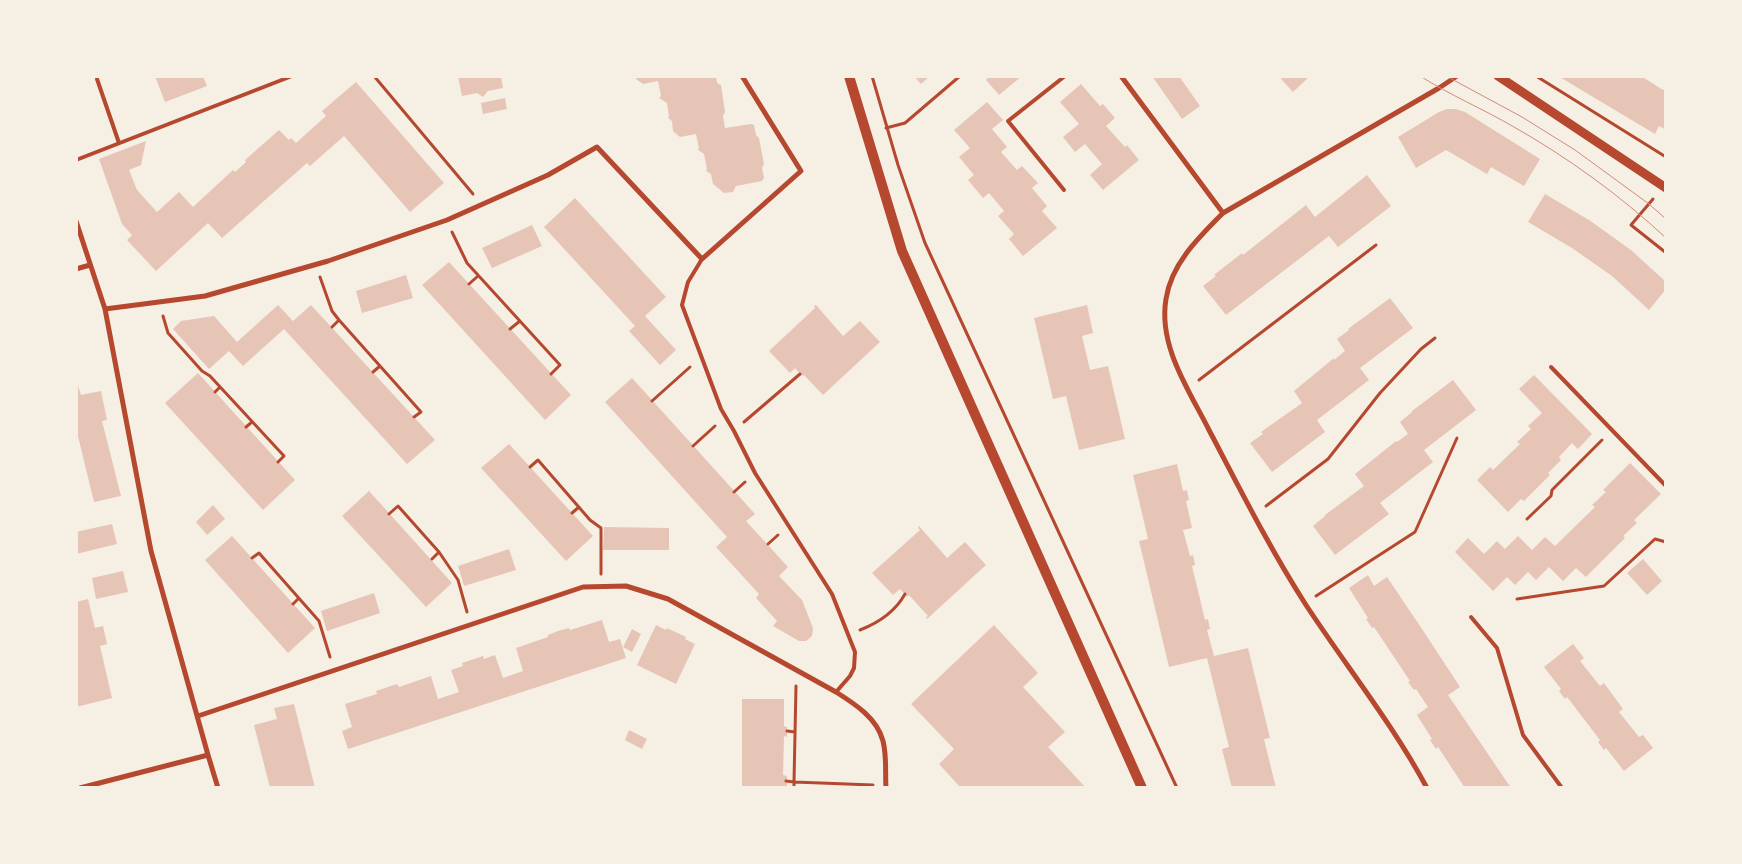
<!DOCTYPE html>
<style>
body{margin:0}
#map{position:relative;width:1742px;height:864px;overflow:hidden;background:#f6efe4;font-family:"Exo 2",sans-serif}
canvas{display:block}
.frame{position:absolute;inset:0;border:78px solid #f6efe4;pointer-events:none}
</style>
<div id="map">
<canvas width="1742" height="864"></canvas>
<div class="frame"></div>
</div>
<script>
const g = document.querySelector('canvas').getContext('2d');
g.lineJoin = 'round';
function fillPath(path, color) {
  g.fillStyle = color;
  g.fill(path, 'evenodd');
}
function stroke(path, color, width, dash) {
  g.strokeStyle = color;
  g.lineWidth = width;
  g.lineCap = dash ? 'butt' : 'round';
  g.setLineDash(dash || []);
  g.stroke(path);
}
fillPath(new Path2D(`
 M155 76H203L207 86 165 102Z
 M458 76H501L503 88 488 91 483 97 477 93 462 96Z
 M636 76H716L717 83 721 85 725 112 723 116 725 128 751 124 754 125 756 135 759 138 764 164 762 168 764 178 762 181 736 186 733 192 724 193 713 184 711 174 706 171 707 169 704 154 698 150 699 148 696 134 680 137 673 131 672 121 668 118 669 116 667 103 659 98 661 96 658 81 643 84 636 79Z
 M914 76H930L921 84Z
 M990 76H1022L999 95 986 80Z
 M1152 76H1179L1200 106 1182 119Z
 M1284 76H1310L1293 92 1281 79Z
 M1558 76H1641L1663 90 1666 85V130L1659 126 1655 134Z
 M356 82 444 183 410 212 344 136 310 166 307 163 222 238 208 223 156 271 127 240 132 235 122 224 99 159 146 141 141 165 129 170 137 190 157 212 179 192 193 207 233 170 235 172 246 162 245 160 279 130 289 140 291 138 296 143 326 116 322 111Z
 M1081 84 1100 106 1103 104 1115 118 1106 126 1125 147 1127 145 1139 160 1103 190 1090 175 1102 164 1085 144 1075 152 1063 137 1079 124 1060 102Z
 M505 98 507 109 483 114 481 103Z
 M987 102 1003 120 992 129 1007 147 1001 152 1017 170 1022 166 1038 183 1032 188 1047 206 1042 211 1057 228 1023 256 1009 239 1014 234 998 216 1004 211 989 193 983 198 968 180 974 175 959 157 970 148 954 130Z
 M1447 109H1456L1465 112 1540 159 1524 186 1491 167 1487 174 1446 150 1416 168 1398 137 1439 112Z
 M1367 175 1391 206 1338 247 1329 236 1226 315 1203 286 1216 276 1214 275 1242 253 1243 255 1306 205 1315 217Z
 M1545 194 1589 220 1631 250 1666 282V289L1649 310 1612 276 1572 248 1528 222Z
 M575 198 666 297 645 316 676 350 660 365 629 331 635 326 544 227Z
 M532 225 542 246 492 268 482 248Z
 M449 262 571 395 545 420 422 285Z
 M406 275 413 298 362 313 356 291Z
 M1390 298 1413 328 1360 368 1369 380 1317 420 1325 432 1272 472 1250 443 1263 434 1261 432 1302 403 1294 391 1334 358V360L1345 351 1337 339 1349 330 1348 329Z
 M278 305 293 321 311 305 435 440 407 464 284 329 243 366 229 351 209 369 173 329 181 321 214 316 237 342Z
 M816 305 843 336 860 321 880 342 823 395 804 375 802 376 795 368 790 373 769 351 815 308 814 306Z
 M1087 305 1093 333 1082 336 1090 370 1108 366 1125 439 1079 450 1066 396 1053 399 1034 318Z
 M198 373 295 480 263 510 165 403Z
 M1534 375 1592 434 1578 449 1572 443 1559 457 1561 460 1548 473 1550 475 1524 501 1521 499 1508 512 1477 480 1490 467 1493 470 1520 444 1517 442 1531 429 1528 426 1542 413 1519 389Z
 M632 378 755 514 746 521 788 567 779 576 802 600 813 628 812 636 806 641H799L773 626 777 621 756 598 759 594 716 547 727 537 605 402Z
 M76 380 81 395 101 391 107 420 102 421 121 496 94 502 76 428Z
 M1453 380 1476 410 1424 450 1433 462 1380 503 1389 514 1335 555 1313 526 1325 516V515L1364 486 1355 474 1396 441 1397 442 1408 434 1400 422 1412 412V411Z
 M509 444 593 536 566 561 481 468Z
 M1630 463 1661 494 1634 520 1637 523 1623 536 1625 538 1586 577 1576 568 1563 581 1549 567 1536 580 1528 572 1515 585 1507 577 1493 591 1455 552 1468 538 1484 554 1497 541 1505 549 1518 536 1532 550 1545 537 1555 546 1595 507 1592 505 1606 492 1603 490Z
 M1177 464 1183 491 1187 490 1189 500 1186 501 1192 528 1183 530 1190 556 1193 555 1195 565 1192 566 1205 620 1208 619 1210 629 1207 630 1214 656 1248 648 1270 738 1264 739 1276 788H1232L1222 749 1229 747 1207 658 1169 667 1139 541 1148 539 1133 475Z
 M369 491 452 583 426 607 342 516Z
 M213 505 225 519 207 535 196 522Z
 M112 524 117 544 76 554V532Z
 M919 526 947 558 965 542 986 565 927 619 926 617 928 616 909 595 907 597 900 589 893 595 872 573 920 530 918 528Z
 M604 527 669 528V550H603Z
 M232 536 315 628 288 653 205 560Z
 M509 549 516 570 464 586 458 566Z
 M1643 559 1662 581 1647 595 1627 573Z
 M123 571 128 592 96 599 92 578Z
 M1368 575 1374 586 1387 577 1424 632 1460 687 1448 695 1511 788H1465L1438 747 1436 749 1430 740 1432 739 1417 715 1428 707 1416 689 1414 690 1408 682 1410 681 1374 627 1372 628 1366 619 1368 618 1349 588Z
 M374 593 380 613 327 631 321 611Z
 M88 599 95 628 103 626 107 644 100 646 112 698 76 707V602Z
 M602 620 609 642 620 639 626 658 348 749 342 731 352 727 345 704 377 694 376 691 397 684 399 687 431 676 438 699 459 692 451 670 463 666 462 663 483 656 484 659 495 655 503 678 523 671 516 648 548 637V635L558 631 569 628 570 630Z
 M656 625 666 630 667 628 686 637 685 639 695 644 676 684 637 665Z
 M994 625 1038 673 1023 687 1065 732 1048 747 1086 788H961L939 764 954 749 911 704Z
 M632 629 641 634 632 652 623 647Z
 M1573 644 1584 658 1580 661 1600 686 1604 683 1623 709 1619 712 1639 737 1643 735 1653 748 1624 771 1606 748 1604 750 1598 742 1600 740 1567 697 1565 699 1559 691 1561 689 1544 667Z
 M742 699H784V726L787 727V737L784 736 783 775 787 776V787L742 788Z
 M294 704 315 788H270L254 725 277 719 274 708Z
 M629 730 647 739 642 749 625 740Z`), '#e6c5b7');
stroke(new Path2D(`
 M374 76 473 194
 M872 76 898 165 925 243 1177 788
 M1536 76 1666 157
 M886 128 905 123 960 76
 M1653 199 1631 225 1665 252
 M452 232 467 263 560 365 551 374
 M320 277 332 311 339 320 421 412 414 417
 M469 284 478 276
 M163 316 168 333 202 371 210 376 284 456 278 462
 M332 327 339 320
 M510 329 520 321
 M373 372 380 366
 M1199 380 1376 245
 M215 392 220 387
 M652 401 690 367
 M744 422 800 374
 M246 427 252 422
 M693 446 715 426
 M530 467 538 460 590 520 601 528V574
 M734 492 745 482
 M1266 506 1328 459 1380 393 1421 349 1435 338
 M572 513 579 507
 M389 514 398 506 439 552 458 580 467 612
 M1527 519 1551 496 1552 490 1602 440
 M768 544 778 535
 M252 558 259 553 319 621 330 657
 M432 559 439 552
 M1316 596 1415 532 1457 438
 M1517 599 1604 586 1655 539 1666 542
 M293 604 298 599
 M860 630C878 623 895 612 905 594
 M796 686 794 782 873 785
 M787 731 795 732
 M786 781 794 782V788`), '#b5482f', 3);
stroke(new Path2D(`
 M97 79 119 143
 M76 160 292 76
 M1064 190 1008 121 1065 76
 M702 259 688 282 682 305 721 409 734 431 755 473 832 594 855 652 854 668 850 676 836 692
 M1551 367 1666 486
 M1471 617 1497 648 1523 735 1562 788`), '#b5482f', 4);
stroke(new Path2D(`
 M1121 76 1223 213
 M76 221 105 309 151 551 208 755 218 788
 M76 269 90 265
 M105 309 205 296 328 261 447 220 548 175 597 147 702 259 801 171 742 76
 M198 716 583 587 626 586 668 599 836 692C855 704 877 718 883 741 887 756 885 773 886 788
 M80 788 208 755
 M1427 788C1392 723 1346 666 1306 605 1270 549 1240 489 1209 430 1189 390 1158 346 1166 299 1171 264 1199 237 1223 213L1439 88 1457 76`), '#b5482f', 5);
stroke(new Path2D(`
 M1498 76 1666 188`), '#b5482f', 9);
stroke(new Path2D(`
 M849 76 902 251 1142 788`), '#b5482f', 10);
stroke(new Path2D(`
 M1420 76C1450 95 1483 109 1514 127 1567 157 1621 196 1666 238
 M1446 76 1522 117 1575 150 1649 204 1666 219`), '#cf8b77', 1);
</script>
